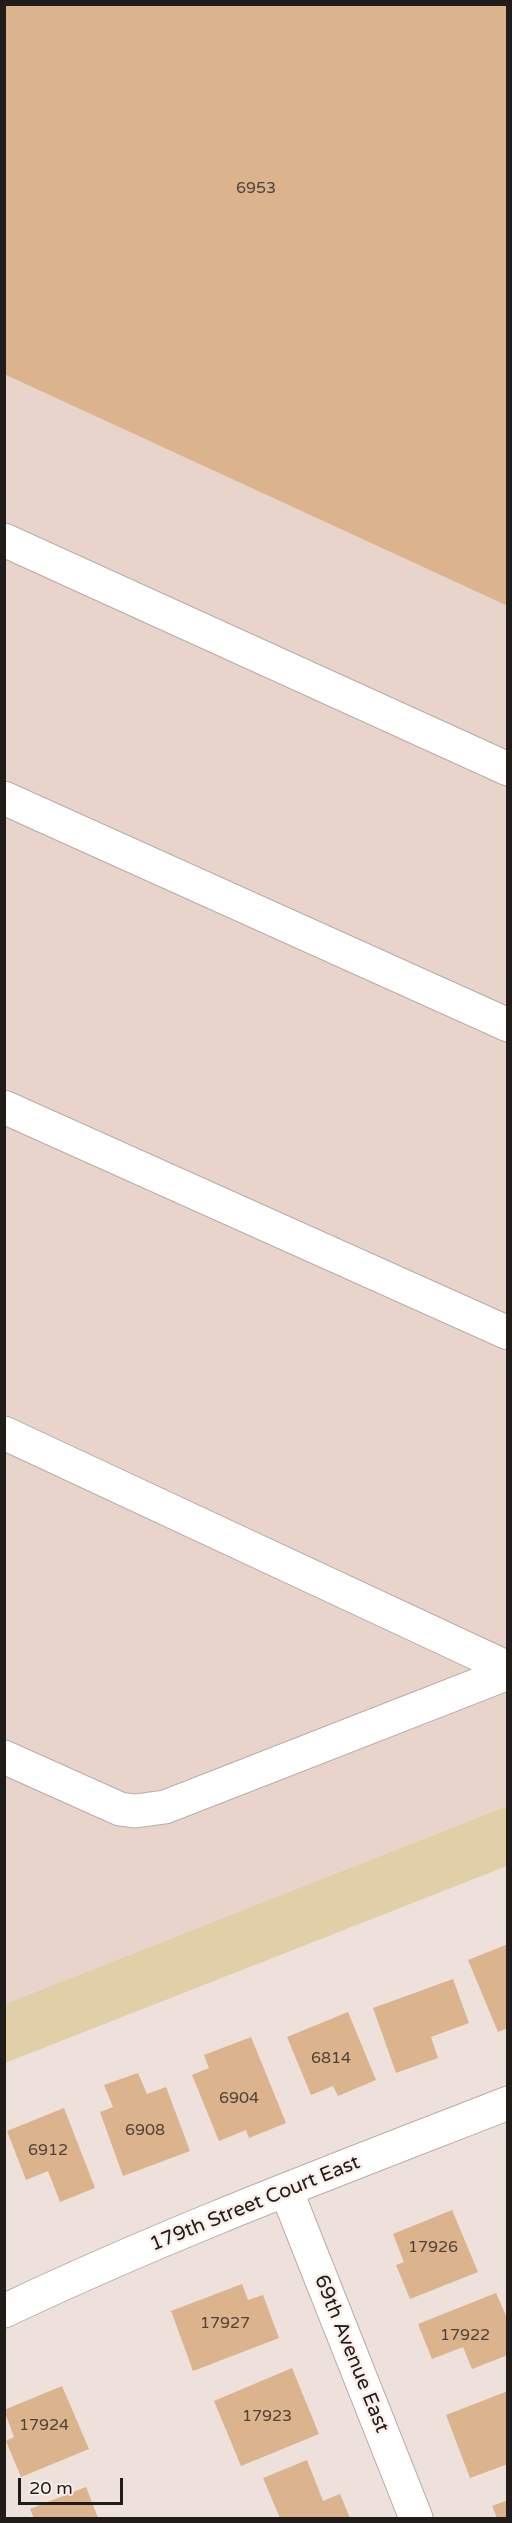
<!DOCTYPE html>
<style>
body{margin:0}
#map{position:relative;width:512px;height:2523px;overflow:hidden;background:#eee1db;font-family:"Varela Round",sans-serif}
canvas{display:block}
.frame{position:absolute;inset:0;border:6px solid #201c1a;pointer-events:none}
.scale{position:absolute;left:18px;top:2478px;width:105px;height:27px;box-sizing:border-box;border:3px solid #201c1a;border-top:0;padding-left:8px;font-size:18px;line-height:21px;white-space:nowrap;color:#201c1a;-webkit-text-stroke:4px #fbefe9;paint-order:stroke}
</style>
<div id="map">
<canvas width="512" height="2523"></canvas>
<div class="frame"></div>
<div class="scale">20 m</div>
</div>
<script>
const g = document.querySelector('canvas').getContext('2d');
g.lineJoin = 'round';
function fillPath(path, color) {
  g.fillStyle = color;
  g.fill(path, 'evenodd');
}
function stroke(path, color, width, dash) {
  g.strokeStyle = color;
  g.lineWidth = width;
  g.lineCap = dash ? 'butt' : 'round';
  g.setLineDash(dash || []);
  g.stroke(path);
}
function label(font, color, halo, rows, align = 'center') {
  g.font = font + ' "Varela Round",sans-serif';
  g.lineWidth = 5;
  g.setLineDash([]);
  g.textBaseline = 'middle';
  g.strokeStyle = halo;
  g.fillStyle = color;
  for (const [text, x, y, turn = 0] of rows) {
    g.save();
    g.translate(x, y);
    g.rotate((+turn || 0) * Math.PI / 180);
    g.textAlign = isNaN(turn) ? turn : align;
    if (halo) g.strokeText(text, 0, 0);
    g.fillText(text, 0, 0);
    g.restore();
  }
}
fillPath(new Path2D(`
 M5 5H507V1806L5 2004Z`), '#e8d4cb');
fillPath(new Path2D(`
 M507 1806V1866L5 2063V2004Z`), '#e1cfa8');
fillPath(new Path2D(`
 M4 4H508V606L4 374Z
 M508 1944V2028L498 2032 468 1960Z
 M453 1979 469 2023 431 2037 438 2058 396 2073 373 2008Z
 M348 2012 376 2080 338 2096 333 2086 311 2095 287 2037Z
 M251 2037 286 2123 249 2138 246 2130 219 2141 192 2075 209 2068 204 2055Z
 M138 2073 147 2094 166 2087 190 2151 123 2176 100 2112 113 2107 104 2085Z
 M64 2108 95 2188 60 2202 48 2171 26 2180 7 2131Z
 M452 2210 478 2272 410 2299 396 2265 404 2262 393 2234Z
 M242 2284 248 2300 263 2295 279 2338 193 2371 171 2311Z
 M496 2293 508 2320V2355L472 2369 463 2347 432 2359 418 2324Z
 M292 2368 319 2434 241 2466 214 2401Z
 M62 2386 89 2449 21 2477 6 2441 14 2437 4 2410Z
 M508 2391V2464L470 2478 446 2415Z
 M307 2460 323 2501 340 2494 350 2518H280L263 2478Z
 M86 2487 98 2518H34L30 2509Z
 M508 2500V2518H497L492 2506Z`), '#dbb38c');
const minor = new Path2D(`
 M4 540 508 769
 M4 798 508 1025
 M4 1107 508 1333
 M4 1433 508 1668
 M4 1757 120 1809 135 1811 165 1807 508 1673
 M286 2190 416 2518
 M4 2311C168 2233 339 2169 508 2103`);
stroke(minor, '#b9ada8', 35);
stroke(minor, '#fff', 33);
label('16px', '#4f4236', null, [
 ["6953",256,189],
 ["6814",331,2059],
 ["6904",239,2099],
 ["6908",145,2131],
 ["6912",48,2151],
 ["17926",433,2248],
 ["17927",225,2324],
 ["17922",465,2336],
 ["17923",267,2417],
 ["17924",44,2426]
]);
label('20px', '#201c1a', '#fbefe9', [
 ["179th Street Court East",255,2204,-22],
 ["69th Avenue East",351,2354,68]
]);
</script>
